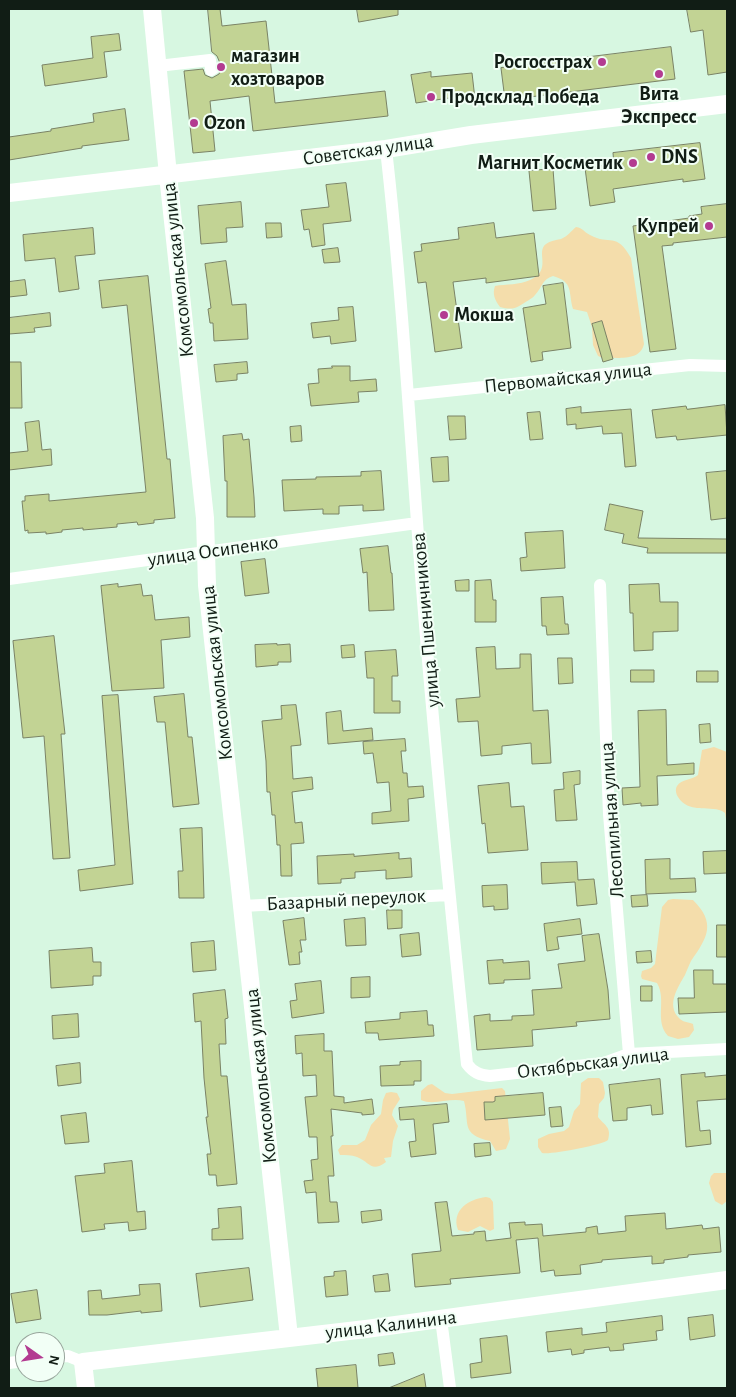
<!DOCTYPE html>
<meta charset="utf-8">
<style>
body{margin:0}
#map{position:relative;width:736px;height:1397px;overflow:hidden;background:#d7f7e1;font-family:"Alegreya Sans",sans-serif}
canvas{display:block}
.frame{position:absolute;inset:0;border:10px solid #111d15;pointer-events:none}
.north{position:absolute;left:15px;top:1332px;width:50px;height:50px;box-sizing:border-box;background:#f2fff6;border:1px solid #98a59c;border-radius:50%;rotate:103deg;font-size:14px;font-weight:700;line-height:20px;text-align:center;color:#111d15}
.north::after{content:'';display:block;margin:auto;width:18px;height:22px;background:#b33b91;clip-path:polygon(50% 0,100% 100%,50% 72%,0 100%)}
</style>
<div id="map">
<canvas width="736" height="1397"></canvas>
<div class="frame"></div>
<div class="north">N</div>
</div>
<script>
const g = document.querySelector('canvas').getContext('2d');
g.lineJoin = 'round';
function fillPath(path, color) {
  g.fillStyle = color;
  g.fill(path, 'evenodd');
}
function stroke(path, color, width, dash) {
  g.strokeStyle = color;
  g.lineWidth = width;
  g.lineCap = dash ? 'butt' : 'round';
  g.setLineDash(dash || []);
  g.stroke(path);
}
function label(font, color, halo, rows, align = 'center') {
  g.font = font + ' "Alegreya Sans",sans-serif';
  g.lineWidth = 4;
  g.setLineDash([]);
  g.textBaseline = 'middle';
  g.strokeStyle = halo;
  g.fillStyle = color;
  for (const [text, x, y, turn = 0] of rows) {
    g.save();
    g.translate(x, y);
    g.rotate((+turn || 0) * Math.PI / 180);
    g.textAlign = isNaN(turn) ? turn : align;
    if (halo) g.strokeText(text, 0, 0);
    g.fillText(text, 0, 0);
    g.restore();
  }
}
fillPath(new Path2D(`
 M576 227C583 228 584 232 590 235 610 246 616 231 631 258L644 344C640 362 617 357 603 358L598 356 593 345 592 327 587 312 573 309C568 292 574 282 553 276 542 279 542 288 535 295 534 297 530 299 529 300 517 307 515 311 500 307 495 300 492 294 495 286 506 284 520 285 530 280 553 270 535 252 546 244 550 241 556 240 561 239 568 236 571 231 576 227Z
 M714 747 727 752V825L725 813 722 811C707 805 689 814 678 797 676 794 675 789 677 786 681 779 693 780 698 775L702 750Z
 M673 899 693 900C716 923 708 937 691 961 689 965 687 970 685 975 678 987 666 1005 679 1018 682 1022 688 1022 693 1024L694 1030 689 1037 678 1039 668 1036C654 1021 667 1000 657 983L642 979 641 976 642 971 651 968 655 964 662 907 668 900Z
 M588 1078H599L603 1082 605 1093 604 1098 599 1104 598 1117C604 1125 612 1127 608 1140 602 1145 551 1155 542 1153L538 1147V1139L549 1134 564 1131 569 1127 574 1111 580 1104 581 1083Z
 M432 1084 445 1093 452 1094 502 1088 505 1091 510 1139 506 1149 496 1151 490 1141C460 1134 470 1124 464 1101 450 1097 434 1106 421 1100V1091L428 1085Z
 M391 1092 397 1093 400 1099 393 1110 392 1115 398 1126 393 1141 391 1157 384 1158 386 1162C371 1173 370 1162 357 1157 351 1155 346 1155 340 1155L338 1150 342 1145H357L365 1140 371 1125 381 1114 383 1100 386 1093Z
 M714 1173H727V1201L722 1205 715 1201 709 1183 711 1176Z
 M486 1197 490 1198 493 1202 494 1229 490 1231 480 1226 468 1232 458 1230C451 1210 469 1199 486 1197Z`), '#f4ddab');
const building = new Path2D(`
 M208 9H220L222 26 266 21 275 103 385 91 388 116 253 131 249 96 210 101 215 151 193 153 184 71 203 69 205 75 212 78 219 74 222 68 217 56 212 52Z
 M357 9H398V15L359 22Z
 M687 9H727V72L708 75 703 30 691 32Z
 M119 34 121 50 104 52 107 77 45 86 42 65 93 58 91 37Z
 M671 47 675 79 505 100 501 68Z
 M431 72V77L472 73 475 99 450 102 449 98 416 103 411 75Z
 M125 109 129 140 82 146V148L9 160V137L51 131V129L94 122 93 114Z
 M700 143 705 179 683 182V179L613 189 615 202 590 206 585 168 614 164 613 153Z
 M553 169 556 209 533 211 529 171Z
 M346 183 351 221 323 224 325 245 312 247 309 229 304 230 301 210 329 207 326 185Z
 M241 202 243 227 226 228 227 242 201 244 198 206Z
 M727 204V237L673 243V245L662 246 676 349 650 352 633 226 689 218V216L702 214 701 207Z
 M266 223H281L282 237 267 238Z
 M494 223 496 238 534 233 539 276 486 283V278L453 282 462 348 435 352 426 282 418 283 414 252 422 251 421 244 459 239 458 228Z
 M93 228 95 254 75 256 79 289 59 292 55 258 25 261 23 235Z
 M338 248 340 262 324 263 322 250Z
 M226 261 232 305 246 304 248 339 214 341 213 323H210L208 309 211 308 205 264Z
 M148 276 167 459H170L175 518 154 520V523L138 525 137 522 117 524V527L83 530V528L62 530V532L46 534V532L28 533V530L25 531 22 501H25V496L49 494V501L146 492 127 305 102 308 99 281Z
 M25 280 27 295 9 297V282Z
 M563 283 571 348 542 352 543 360 531 362 523 308 546 304 543 286Z
 M353 307 356 341 331 344 330 336 313 338 311 323 339 320 338 308Z
 M50 313 51 326 34 328 35 332 9 334V318Z
 M602 321 613 359 603 362 592 324Z
 M9 362H21L22 408H9Z
 M247 362 248 373 237 374V380L216 382 214 365Z
 M332 366H350V381L376 379 377 391 358 392 359 402 311 406 308 384 319 383 318 369 332 368Z
 M725 405 727 435 677 440 676 436 656 438 652 410 686 406 687 409Z
 M581 407V413L631 409 636 466 625 467 622 433 603 434 602 426 576 429V424L567 425 566 409Z
 M540 412 543 439 530 440 527 413Z
 M448 416H465L466 439 450 440Z
 M39 421 42 450 51 449 52 465 9 470V453L28 451 25 423Z
 M301 426 302 441 291 442 290 427Z
 M242 434 243 440 249 439 254 497 255 517H227V481H225L223 436Z
 M448 457 449 481 433 482 431 458Z
 M381 471 384 510 363 511V505L339 506V514H323V509L284 511 282 480 316 479V477L361 476V472Z
 M727 471V518L711 520 706 473Z
 M610 504 643 511 638 538 727 539V553H647L648 548 622 543 624 534 605 530Z
 M563 531 565 568 521 571 520 558 527 557 525 533Z
 M388 546 391 573H392L394 610 369 611 367 572 363 573 360 549Z
 M265 559 269 593 245 596 241 562Z
 M469 580V591H456L455 581Z
 M491 580 493 600H496V622H475V581Z
 M118 584V587L141 584 143 596 152 595 155 620 189 617 190 637 161 640 164 688 112 691 101 586Z
 M659 584 660 602H678V631L653 632V650L634 651 633 613H630L629 585Z
 M563 597 565 624H568L569 634 547 635 546 626H542L541 598Z
 M54 636 65 734H61L70 858 53 859 44 736 23 738 13 641Z
 M277 644V645L290 644 291 662H278V665L256 667 255 645Z
 M354 645 355 657 342 658 341 646Z
 M495 647 496 669 520 668V654H531L533 711 548 710 551 763 532 764 531 743 502 746V754L481 756 478 721 458 722 456 699 480 697 476 648Z
 M396 650 398 676H392V701H400V713H374V678H367L365 652Z
 M558 658H572L573 683 559 684Z
 M631 670H654V682H631Z
 M697 671H718V682H697Z
 M184 694 188 737H192L199 804 173 807 165 722H157L154 697Z
 M118 695 133 884 80 891 78 870 115 865 102 696Z
 M296 705 301 745 291 746 293 779 312 777 313 789 292 792 295 823 302 822 304 843 291 844 292 876H281L280 845H277L275 815H272L270 792H267L266 761 262 721 282 719 281 706Z
 M666 710 667 765 694 763V774L657 776 658 805 641 806V803L623 805 622 788 640 787 638 711Z
 M341 711 343 731 372 728 373 740 328 744 326 713Z
 M710 724 711 742 700 743 699 725Z
 M405 739 406 751H401L403 773H407L408 787 423 786 424 797 408 799 409 821 372 824V813L391 811 389 782 377 783 373 753 364 754 363 742Z
 M580 771V784L574 785 577 820 556 821 554 790 564 789 563 773Z
 M509 783 511 807 524 806 528 850 488 853 485 823 482 824 478 786Z
 M202 828 204 898H179L178 871H183L180 829Z
 M727 851V873L704 874 703 852Z
 M399 853V859L411 858 412 877 386 879V870L355 872V878L341 879V883L318 884 317 856 354 854V856Z
 M670 859V879L695 878 696 892 646 894 645 860Z
 M577 862 578 880 594 879 597 904 577 906 575 882 542 884 541 863Z
 M507 885 508 909 494 910V906L483 907 482 886Z
 M647 895 648 906 632 907 631 896Z
 M387 910H402V928L388 929Z
 M304 918 306 940H300L302 952H299L300 964 289 965 283 921Z
 M365 918 366 945 346 946 344 920Z
 M580 919 582 934 557 937 559 949 547 951 544 924Z
 M717 925H727V957H717Z
 M419 933 421 955 402 957 400 935Z
 M599 934 608 990 610 1019 576 1022 577 1026 532 1030 533 1046 477 1050 474 1016 490 1014V1021L512 1020V1016L534 1015 532 990 562 988 558 964 585 961 582 936Z
 M214 941 216 970 193 972 191 943Z
 M92 948 93 962H101V976H93V985L51 988 49 951Z
 M651 951 652 962 637 963 636 952Z
 M503 960V963L529 961 530 979 504 980V983L489 984 487 961Z
 M694 970H713V984H727V1012L679 1014 678 998H694Z
 M370 977V997L351 998V978Z
 M321 981 324 1013 292 1018 290 1001 297 1000 295 984Z
 M641 986H652V1001H641Z
 M225 990 228 1018 225 1019 226 1044H219L221 1076H227L237 1184 217 1186 216 1175H209L207 1154H211L206 1117H208L204 1078 201 1021 195 1022 193 994Z
 M427 1011 428 1025H433L434 1036 379 1040 378 1033H366L365 1022 400 1019V1013Z
 M78 1014 79 1037 53 1039 52 1016Z
 M324 1034V1051H332L334 1096 344 1097V1103L372 1099 374 1114 362 1115V1113L331 1109 333 1136H331L334 1176H328L330 1202H337L339 1222 318 1223 316 1192 306 1193 304 1181 313 1180 311 1160 318 1159 317 1137H309L305 1097 317 1096 316 1075 303 1076 302 1053 296 1054 295 1036Z
 M421 1061V1081H414V1085L381 1086 380 1066 400 1065V1062Z
 M80 1063 81 1083 58 1086 56 1066Z
 M705 1073V1077L727 1075V1099L697 1101 700 1131 710 1130 711 1144 686 1147 681 1075Z
 M660 1079 663 1114 652 1115 651 1105 627 1108V1120L613 1121 609 1085Z
 M543 1093 545 1115 485 1120 484 1102H493L495 1101V1097Z
 M447 1104 449 1122 433 1124 436 1154 411 1157 409 1142 416 1141 414 1119 400 1120 399 1108Z
 M561 1107 563 1126 551 1127 549 1108Z
 M86 1113 89 1142 65 1144 61 1116Z
 M490 1143 491 1155 475 1157 474 1144Z
 M132 1161 137 1212 145 1211 146 1229 129 1231 128 1222 104 1224 105 1229 82 1232 75 1176 105 1173 104 1164Z
 M447 1202 452 1236 474 1234V1232L485 1231 486 1241 511 1238 509 1223 525 1222V1225L542 1224 543 1236 586 1232V1228L597 1226 598 1234 626 1231 625 1216 665 1213 666 1229 702 1225 703 1229 719 1227 721 1252 688 1255V1257L664 1260V1263L652 1264V1256L602 1260V1262L580 1265 581 1274 555 1276 554 1270 541 1272 538 1238 516 1240 520 1273 450 1279 451 1284 415 1287 412 1254 441 1251 435 1203Z
 M241 1207 243 1239 212 1240V1229L219 1228 218 1209Z
 M381 1210 382 1220 362 1223 361 1212Z
 M249 1268 253 1300 200 1307 196 1274Z
 M346 1271 348 1295 326 1297 324 1277 334 1276V1272Z
 M388 1274 390 1291 375 1292 373 1276Z
 M160 1284 162 1311 141 1313V1311L107 1315H89L88 1291 101 1290 102 1299 140 1295 139 1285Z
 M37 1290 41 1319 16 1323 11 1294Z
 M713 1315 715 1336 690 1340 688 1318Z
 M662 1316 663 1330 656 1331 657 1340 623 1344 624 1350 610 1351 609 1347 584 1350V1353L572 1355 571 1349 548 1352 546 1332 582 1328V1335L607 1332 606 1323Z
 M507 1336 511 1373 471 1378 470 1364 482 1362 480 1339Z
 M393 1353 395 1364 379 1366 378 1355Z
 M356 1365 358 1388H318L316 1369Z
 M424 1374 426 1388H389Z`);
fillPath(building, '#c2d394');
stroke(building, '#7a8265', 1);
stroke(new Path2D(`
 M158 66 210 60 211 70 214 68
 M386 149C400 273 408 397 417 522 430 703 448 883 467 1064 473 1072 479 1075 490 1076L604 1063 629 1054 727 1049
 M409 395 690 365 727 366
 M9 579 417 523
 M600 585 609 814 629 1054
 M243 906 449 895
 M441 1319 450 1388
 M55 1357 68 1356 83 1362
 M9 1363 25 1361`), '#fff', 12);
stroke(new Path2D(`
 M152 9 168 175 205 518 207 585 289 1337
 M9 193 386 149 471 135 727 104
 M86 1388 83 1362 366 1329 727 1280`), '#fff', 18);
for (const [x, y, r, color] of [
 [602,62,5,"#b33b91"],
 [221,67,5,"#b33b91"],
 [659,74,5,"#b33b91"],
 [431,97,5,"#b33b91"],
 [194,123,5,"#b33b91"],
 [651,157,5,"#b33b91"],
 [633,163,5,"#b33b91"],
 [709,226,5,"#b33b91"],
 [444,315,5,"#b33b91"]
]) {
  const dot = new Path2D();
  dot.arc(x, y, r, 0, 2 * Math.PI);
  g.fillStyle = color;
  g.fill(dot);
  stroke(dot, '#f2fff6', 2);
}
label('bold 20px', '#111d15', '#f2fff6', [
 ["магазин",231,56],
 ["хозтоваров",231,79],
 ["Росгосстрах",592,62,"right"],
 ["Вита",659,94,"center"],
 ["Экспресс",659,117,"center"],
 ["Продсклад Победа",441,97],
 ["Ozon",204,123],
 ["DNS",661,157],
 ["Магнит Косметик",623,163,"right"],
 ["Купрей",699,226,"right"],
 ["Мокша",454,315]
], 'left');
label('20px', '#111d15', '#f2fff6', [
 ["Советская улица",368,150,-8],
 ["Комсомольская улица",178,270,-96],
 ["Первомайская улица",568,378,-6],
 ["улица Осипенко",213,551,-8],
 ["улица Пшеничникова",426,620,-95],
 ["Комсомольская улица",217,673,-96],
 ["Лесопильная улица",612,820,-94],
 ["Базарный переулок",346,900,-3],
 ["Октябрьская улица",593,1063,-7],
 ["Комсомольская улица",261,1076,-96],
 ["улица Калинина",391,1325,-7]
]);
</script>
